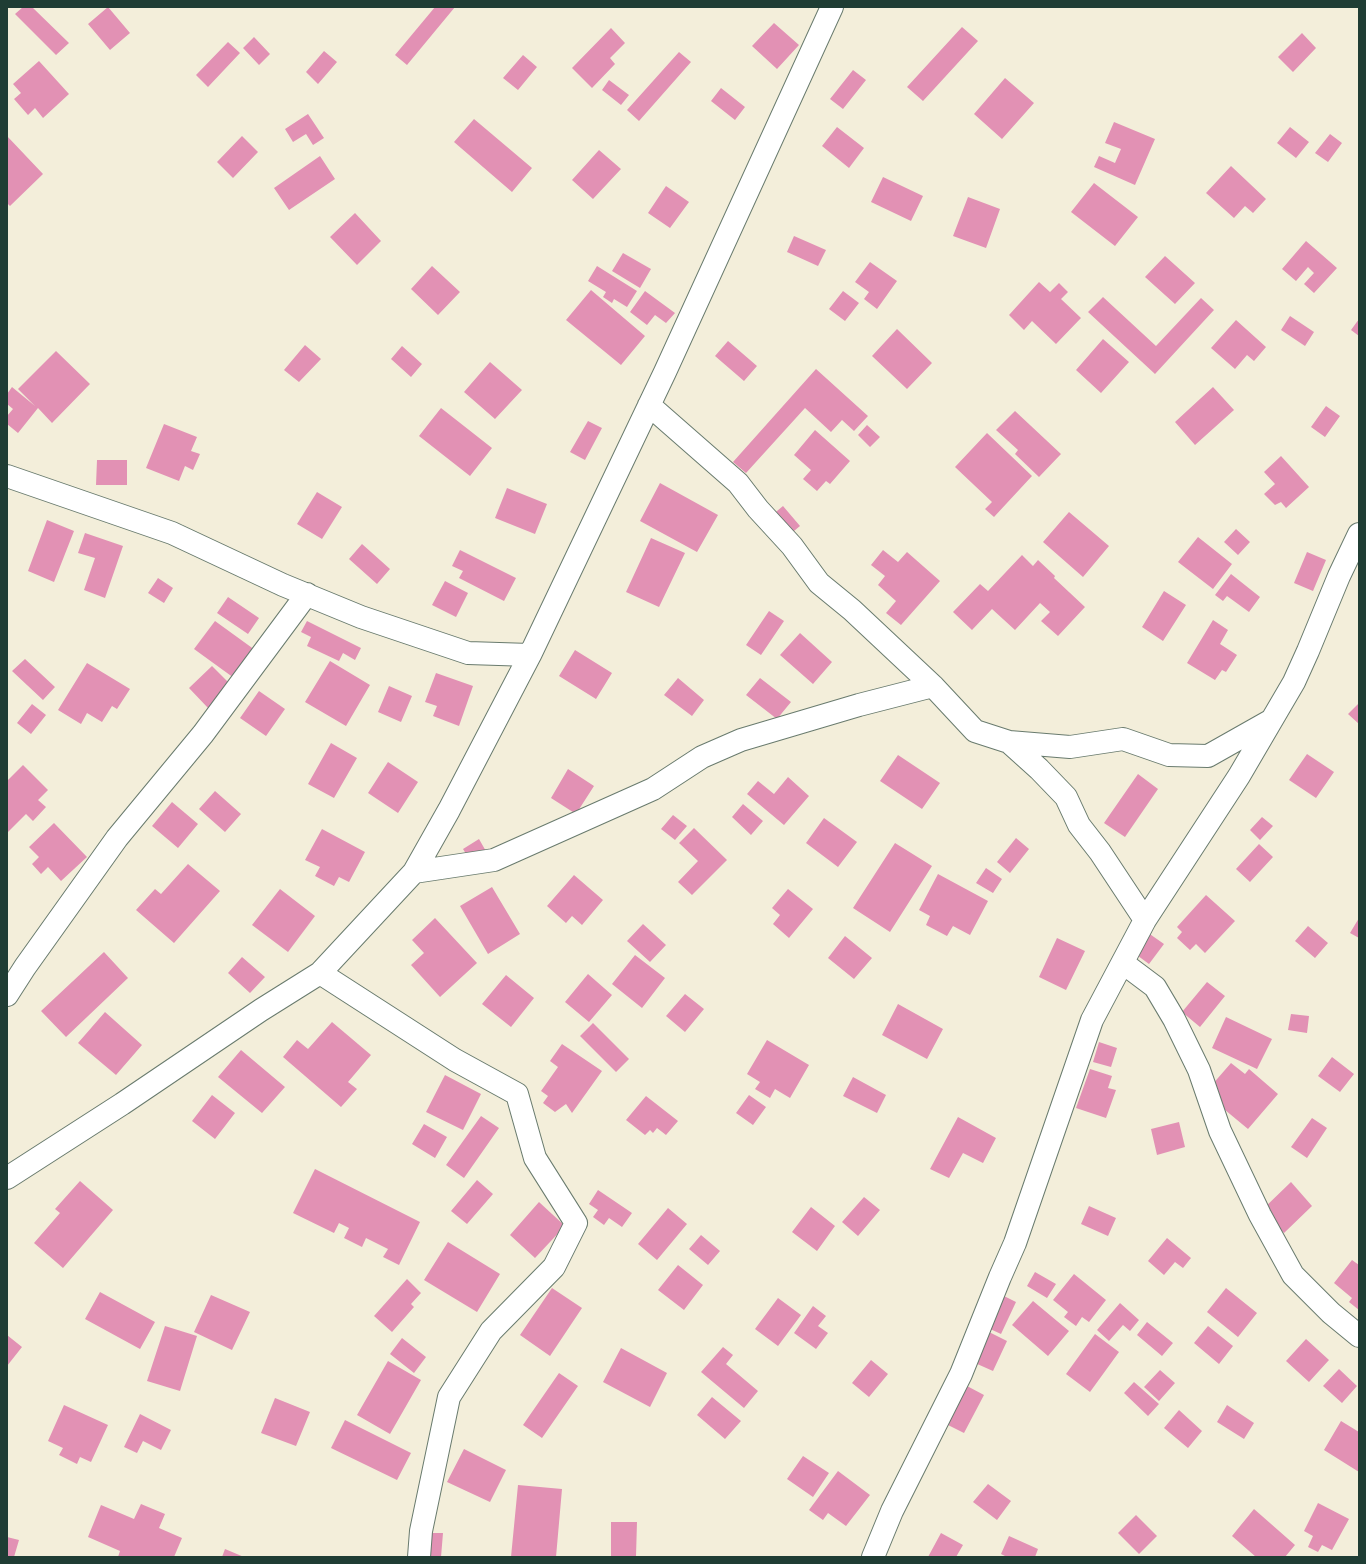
<!DOCTYPE html>
<style>
body{margin:0}
#map{position:relative;width:1366px;height:1564px;overflow:hidden;background:#f3eeda;font-family:"Patrick Hand",sans-serif}
canvas{display:block}
.frame{position:absolute;inset:0;border:8px solid #1f3d34;pointer-events:none}
</style>
<div id="map">
<canvas width="1366" height="1564"></canvas>
<div class="frame"></div>
</div>
<script>
const g = document.querySelector('canvas').getContext('2d');
g.lineJoin = 'round';
function fillPath(path, color) {
  g.fillStyle = color;
  g.fill(path, 'evenodd');
}
function stroke(path, color, width, dash) {
  g.strokeStyle = color;
  g.lineWidth = width;
  g.lineCap = dash ? 'butt' : 'round';
  g.setLineDash(dash || []);
  g.stroke(path);
}
fillPath(new Path2D(`
 M23 7H32L69 43 56 55 15 14Z
 M108 7 130 33 110 50 88 24Z
 M435 7H455L407 65 395 55Z
 M774 23 799 45 777 69 752 46Z
 M962 27 978 41 923 101 907 87Z
 M611 28 625 43 610 58 615 64 592 88 572 68Z
 M1302 33 1316 48 1293 72 1278 57Z
 M254 37 270 54 259 65 243 48Z
 M228 42 240 53 208 87 196 75Z
 M324 51 337 62 318 84 306 72Z
 M679 52 691 62 639 121 627 110Z
 M523 55 537 67 518 90 503 78Z
 M39 61 69 94 43 118 35 108 28 115 14 99 21 93 13 84Z
 M853 70 866 80 843 109 830 99Z
 M1005 78 1034 103 1002 139 974 114Z
 M609 80 629 95 621 105 602 90Z
 M721 88 745 107 735 120 711 101Z
 M308 114 324 138 313 145 306 134 293 142 285 129Z
 M474 119 532 168 512 192 454 142Z
 M1114 122 1155 139 1135 185 1094 167 1099 156 1115 163 1121 149 1105 143Z
 M837 127 864 148 849 168 822 146Z
 M1290 127 1309 142 1296 158 1277 143Z
 M1330 134 1342 143 1328 162 1315 153Z
 M7 136 43 174 10 206 7 203Z
 M242 136 258 152 233 178 217 162Z
 M599 150 621 169 593 199 572 180Z
 M320 156 335 179 289 210 274 188Z
 M1231 166 1266 199 1253 213 1245 206 1234 218 1206 193Z
 M883 177 923 196 911 221 871 202Z
 M1094 183 1138 217 1115 246 1071 212Z
 M666 186 689 202 670 228 648 213Z
 M968 197 1000 209 986 248 953 236Z
 M355 213 381 241 357 265 330 237Z
 M794 236 826 250 818 266 787 252Z
 M1306 241 1337 268 1314 293 1304 284 1314 273 1308 267 1296 281 1282 269Z
 M623 253 651 269 640 288 612 271Z
 M1165 256 1195 283 1175 304 1145 277Z
 M870 262 897 281 877 309 864 299 869 292 855 282Z
 M432 266 460 292 438 315 411 289Z
 M597 266 637 291 627 307 614 299 612 303 603 297 606 292 588 281Z
 M1039 282 1050 292 1059 283 1068 292 1061 299 1081 318 1056 344 1032 321 1024 330 1009 315Z
 M591 290 645 336 621 365 566 320Z
 M645 291 675 313 666 323 655 315 647 325 630 312Z
 M843 291 859 303 845 321 829 309Z
 M1103 297 1156 346 1201 298 1214 310 1155 374 1088 312Z
 M1290 316 1314 332 1305 346 1281 330Z
 M1359 319V336L1351 330Z
 M1236 320 1266 347 1254 361 1247 355 1235 369 1211 348Z
 M897 329 932 363 907 389 872 356Z
 M1103 339 1129 362 1101 393 1076 370Z
 M728 341 757 366 744 381 715 356Z
 M305 345 321 359 299 382 284 370Z
 M402 346 422 364 411 377 391 359Z
 M56 351 90 384 52 423 38 408 18 433 7 424V416L13 409 7 404V394L12 387 35 406 18 389Z
 M490 362 522 390 495 419 464 392Z
 M816 369 868 416 854 431 842 420 831 432 805 408 746 473 733 462Z
 M1213 387 1234 410 1195 445 1175 422Z
 M1326 406 1340 416 1325 437 1311 427Z
 M441 408 492 448 470 476 419 436Z
 M1015 411 1061 454 1039 477 1015 454 1018 450 996 430Z
 M588 421 602 428 585 460 570 452Z
 M164 424 197 437 191 451 200 454 193 470 185 466 179 481 146 468Z
 M867 425 880 437 870 447 858 435Z
 M815 430 850 461 830 484 826 481 817 491 803 479 811 470 794 455Z
 M987 433 1032 476 994 517 985 509 992 502 955 467Z
 M1281 456 1309 487 1286 508 1281 502 1275 505 1264 494 1275 484 1264 472Z
 M97 460H127V485H96Z
 M660 483 718 515 697 552 640 521Z
 M507 488 547 504 535 534 495 518Z
 M317 492 342 507 322 539 297 524Z
 M783 506 800 526 788 536 771 516Z
 M1069 512 1109 546 1083 577 1043 542Z
 M47 520 74 531 54 582 28 571Z
 M1236 529 1250 542 1238 555 1224 542Z
 M85 533 123 546 105 598 84 590 95 558 78 553Z
 M1198 537 1232 564 1213 589 1178 562Z
 M651 538 685 553 659 607 626 592Z
 M362 544 390 569 377 584 349 559Z
 M460 550 516 578 504 601 459 578 463 571 452 566Z
 M883 550 898 562 907 552 940 581 901 625 886 613 896 601 878 585 885 576 871 565Z
 M1307 552 1326 560 1313 591 1294 583Z
 M1022 555 1033 566 1038 560 1055 576 1054 578 1085 607 1058 636 1041 621 1050 612 1040 603 1015 630 992 609 972 630 953 612 980 584 988 591Z
 M1231 574 1260 597 1249 612 1227 596 1223 601 1215 595Z
 M158 578 173 588 164 603 148 593Z
 M445 581 468 593 456 617 432 605Z
 M1164 591 1186 605 1163 641 1142 627Z
 M228 597 259 618 248 634 217 613Z
 M769 611 784 621 761 655 746 645Z
 M1213 620 1228 630 1220 644 1237 655 1226 672 1222 670 1215 680 1187 663Z
 M215 621 255 650 234 678 194 649Z
 M307 621 361 648 355 660 343 653 339 661 307 646 311 637 301 632Z
 M800 633 832 662 813 684 780 655Z
 M575 650 612 673 596 699 559 676Z
 M25 659 55 687 43 700 12 671Z
 M330 661 370 685 346 726 305 702Z
 M87 663 130 689 117 709 112 706 102 722 87 713 81 724 58 710Z
 M212 666 231 685 208 708 189 688Z
 M436 673 473 686 459 726 433 716 437 706 425 702Z
 M678 678 704 700 692 716 664 695Z
 M760 678 791 702 777 719 746 695Z
 M389 686 412 696 401 722 378 712Z
 M259 691 285 709 266 736 240 718Z
 M1359 703V724L1348 714Z
 M32 704 46 715 31 734 17 723Z
 M331 743 357 758 334 798 308 784Z
 M1307 754 1334 772 1316 798 1289 780Z
 M898 755 940 783 922 809 880 781Z
 M388 762 418 782 398 813 368 793Z
 M23 765 48 790 38 800 46 807 33 821 26 814 7 833V781Z
 M568 769 594 786 576 814 551 798Z
 M1138 774 1158 789 1125 837 1104 823Z
 M788 777 809 796 784 825 747 794 758 781 774 794Z
 M215 791 241 814 225 832 199 809Z
 M172 802 198 824 178 848 152 826Z
 M743 804 763 821 751 835 732 817Z
 M673 815 687 826 675 840 661 829Z
 M1262 817 1273 826 1260 840 1250 830Z
 M824 818 857 842 838 867 806 843Z
 M54 823 87 857 61 881 48 867 41 874 32 864 39 857 29 847Z
 M694 828 727 860 692 895 678 882 698 861 679 843Z
 M322 829 365 852 349 882 339 877 334 886 315 876 320 867 305 860Z
 M1016 838 1029 849 1010 873 997 862Z
 M479 839 487 853 471 862 463 849Z
 M895 843 932 866 890 932 853 908Z
 M1259 844 1273 857 1250 882 1236 869Z
 M188 864 220 891 174 943 136 910 155 889 161 894Z
 M986 868 1002 879 993 893 976 883Z
 M938 874 988 901 970 935 953 926 947 936 926 925 930 916 919 910Z
 M574 875 603 900 582 925 572 916 566 923 547 906Z
 M492 887 520 934 488 954 460 906Z
 M280 889 315 916 288 952 252 925Z
 M788 889 813 909 789 938 773 924 780 915 772 908Z
 M1206 895 1235 921 1205 953 1196 944 1190 950 1177 938 1182 932 1177 927Z
 M435 918 477 963 440 997 411 965 424 953 412 940Z
 M1359 918V938L1350 933Z
 M643 924 666 945 650 962 627 941Z
 M1308 926 1328 943 1315 958 1295 941Z
 M1144 930 1164 944 1149 964 1130 950Z
 M845 936 872 958 854 979 828 958Z
 M1057 938 1085 951 1066 990 1039 977Z
 M104 952 128 978 66 1037 41 1011Z
 M635 955 665 978 642 1008 612 984Z
 M242 957 265 977 250 993 228 973Z
 M588 974 612 995 589 1022 565 1002Z
 M506 975 534 998 511 1027 482 1004Z
 M1207 982 1225 996 1200 1027 1182 1012Z
 M685 994 704 1009 685 1032 666 1016Z
 M898 1004 943 1029 927 1059 882 1035Z
 M105 1012 142 1045 116 1075 78 1043Z
 M1291 1014 1309 1016 1307 1033 1288 1030Z
 M1226 1017 1272 1039 1257 1069 1212 1048Z
 M332 1022 371 1055 348 1082 357 1089 341 1107 283 1057 297 1040 308 1049Z
 M593 1023 629 1059 616 1072 580 1036Z
 M767 1040 809 1065 790 1098 775 1089 770 1098 755 1089 760 1082 747 1074Z
 M1099 1042 1117 1048 1111 1067 1093 1062Z
 M562 1044 602 1071 572 1113 566 1104 555 1112 543 1103 548 1096 541 1091 558 1067 550 1061Z
 M241 1050 285 1087 262 1113 218 1077Z
 M1332 1057 1354 1074 1340 1092 1318 1076Z
 M1231 1063 1245 1074 1249 1069 1278 1094 1248 1129 1213 1100 1219 1093 1211 1086Z
 M1090 1069 1112 1076 1108 1088 1116 1090 1106 1118 1076 1108Z
 M445 1075 481 1094 463 1130 426 1112Z
 M853 1077 886 1095 877 1113 843 1096Z
 M212 1095 235 1113 215 1139 192 1121Z
 M749 1095 766 1107 753 1125 736 1113Z
 M646 1096 678 1121 666 1135 657 1128 653 1133 650 1130 645 1135 626 1120Z
 M481 1116 499 1128 464 1178 446 1165Z
 M958 1117 996 1138 983 1163 963 1153 949 1178 930 1169Z
 M1312 1118 1327 1128 1307 1158 1291 1147Z
 M1179 1122 1185 1147 1157 1155 1151 1129Z
 M424 1124 447 1137 435 1158 412 1144Z
 M315 1169 420 1222 399 1265 383 1257 388 1249 366 1238 362 1247 344 1238 349 1228 339 1223 334 1233 293 1213Z
 M477 1180 493 1194 467 1224 451 1211Z
 M80 1181 113 1210 63 1268 34 1243 60 1213 55 1209Z
 M1291 1182 1312 1206 1284 1233 1262 1210Z
 M598 1190 632 1213 622 1227 609 1218 604 1225 593 1217 598 1210 589 1204Z
 M864 1197 880 1210 858 1236 842 1222Z
 M539 1202 565 1226 535 1258 510 1235Z
 M1089 1206 1116 1218 1108 1236 1081 1224Z
 M811 1207 835 1226 817 1251 792 1232Z
 M668 1208 687 1224 657 1260 638 1244Z
 M701 1235 720 1251 708 1265 689 1249Z
 M1167 1238 1191 1258 1183 1268 1175 1262 1164 1275 1148 1261Z
 M448 1242 500 1274 477 1312 424 1280Z
 M1352 1260 1359 1265V1310L1349 1302 1352 1298 1334 1283Z
 M678 1265 703 1285 684 1310 658 1290Z
 M1035 1272 1056 1284 1047 1298 1027 1286Z
 M1074 1274 1106 1300 1089 1322 1082 1317 1076 1326 1064 1317 1068 1312 1053 1300Z
 M407 1279 421 1293 411 1304 414 1307 392 1332 374 1316Z
 M552 1288 582 1308 550 1356 520 1335Z
 M1226 1288 1257 1313 1238 1337 1207 1312Z
 M100 1292 155 1322 140 1349 85 1319Z
 M211 1295 250 1312 232 1350 194 1332Z
 M1004 1296 1016 1302 1001 1334 988 1328Z
 M778 1298 801 1315 778 1346 755 1329Z
 M1033 1301 1069 1331 1048 1356 1012 1325Z
 M1120 1303 1139 1320 1130 1331 1123 1325 1109 1341 1097 1330Z
 M813 1306 826 1316 818 1326 828 1333 816 1349 794 1333Z
 M1147 1322 1173 1343 1162 1356 1137 1335Z
 M165 1326 197 1336 180 1391 147 1381Z
 M1208 1326 1233 1346 1219 1364 1194 1343Z
 M989 1332 1007 1341 993 1371 975 1363Z
 M1095 1334 1119 1352 1090 1392 1066 1374Z
 M7 1335 22 1347 7 1366Z
 M402 1338 426 1357 414 1373 390 1354Z
 M1306 1339 1329 1360 1309 1382 1286 1361Z
 M723 1347 733 1355 726 1364 758 1391 744 1408 701 1372Z
 M621 1348 667 1373 650 1407 603 1382Z
 M871 1360 888 1374 869 1397 852 1383Z
 M388 1361 421 1380 390 1434 357 1415Z
 M1339 1369 1357 1386 1342 1403 1323 1386Z
 M1160 1370 1175 1383 1159 1401 1144 1387Z
 M559 1373 578 1386 542 1438 523 1425Z
 M1134 1382 1159 1404 1148 1416 1124 1393Z
 M967 1386 984 1395 964 1433 946 1424Z
 M712 1397 741 1421 725 1439 697 1415Z
 M275 1398 310 1412 296 1446 261 1433Z
 M64 1405 108 1425 91 1462 80 1457 77 1464 59 1455 63 1448 48 1441Z
 M1227 1405 1254 1423 1244 1439 1217 1422Z
 M1179 1410 1202 1431 1188 1448 1164 1428Z
 M140 1414 171 1430 161 1450 143 1441 137 1453 124 1447Z
 M345 1420 411 1453 397 1480 331 1448Z
 M1341 1421 1359 1432V1472L1324 1450Z
 M464 1449 506 1470 490 1502 447 1482Z
 M803 1456 829 1473 813 1497 787 1479Z
 M838 1471 870 1495 846 1526 828 1513 823 1520 809 1510Z
 M988 1484 1011 1501 997 1520 973 1502Z
 M518 1485 562 1489 556 1557H511Z
 M1318 1503 1349 1519 1332 1550 1322 1545 1318 1552 1308 1547 1313 1536 1304 1531Z
 M141 1504 165 1514 159 1528 182 1538 174 1557H118L120 1551 88 1537 101 1505 134 1519Z
 M1254 1509 1295 1545 1285 1557H1256L1232 1536Z
 M1136 1515 1157 1536 1139 1554 1118 1533Z
 M611 1522H637L636 1556H611Z
 M427 1533H443L441 1557H426Z
 M941 1533 963 1545 956 1557H928Z
 M1009 1536 1038 1549 1035 1557H1007L1001 1554Z
 M7 1537 19 1540 14 1557H7Z
 M225 1549 244 1557H222Z`), '#e291b4');
const street = new Path2D(`
 M649 405 738 483 758 509 792 546 819 583 852 610 933 686 975 731 1009 742 1039 769 1066 797 1079 825 1100 852 1145 920
 M7 476 172 533 283 585 361 617 468 653 530 655
 M1009 742 1070 747 1123 739 1169 755 1208 756 1270 721
 M414 872 449 810 530 655 665 372 832 7
 M1123 963 1155 987 1174 1019 1199 1070 1220 1131 1260 1215 1293 1275 1331 1313 1359 1336
 M320 973 455 1060 517 1094 535 1158 576 1223 554 1267 491 1331 449 1397 421 1531 419 1557
 M7 995 25 967 117 838 203 734 307 594
 M7 1178 122 1104 261 1010 320 973 414 872 494 860 653 789 702 757 741 740 859 705 933 686
 M873 1557 892 1511 961 1374 1000 1277 1015 1243 1092 1020 1145 920 1239 776 1294 682 1308 651 1339 576 1359 534`);
stroke(street, '#697b6e', 24);
stroke(street, '#fff', 22);
</script>
